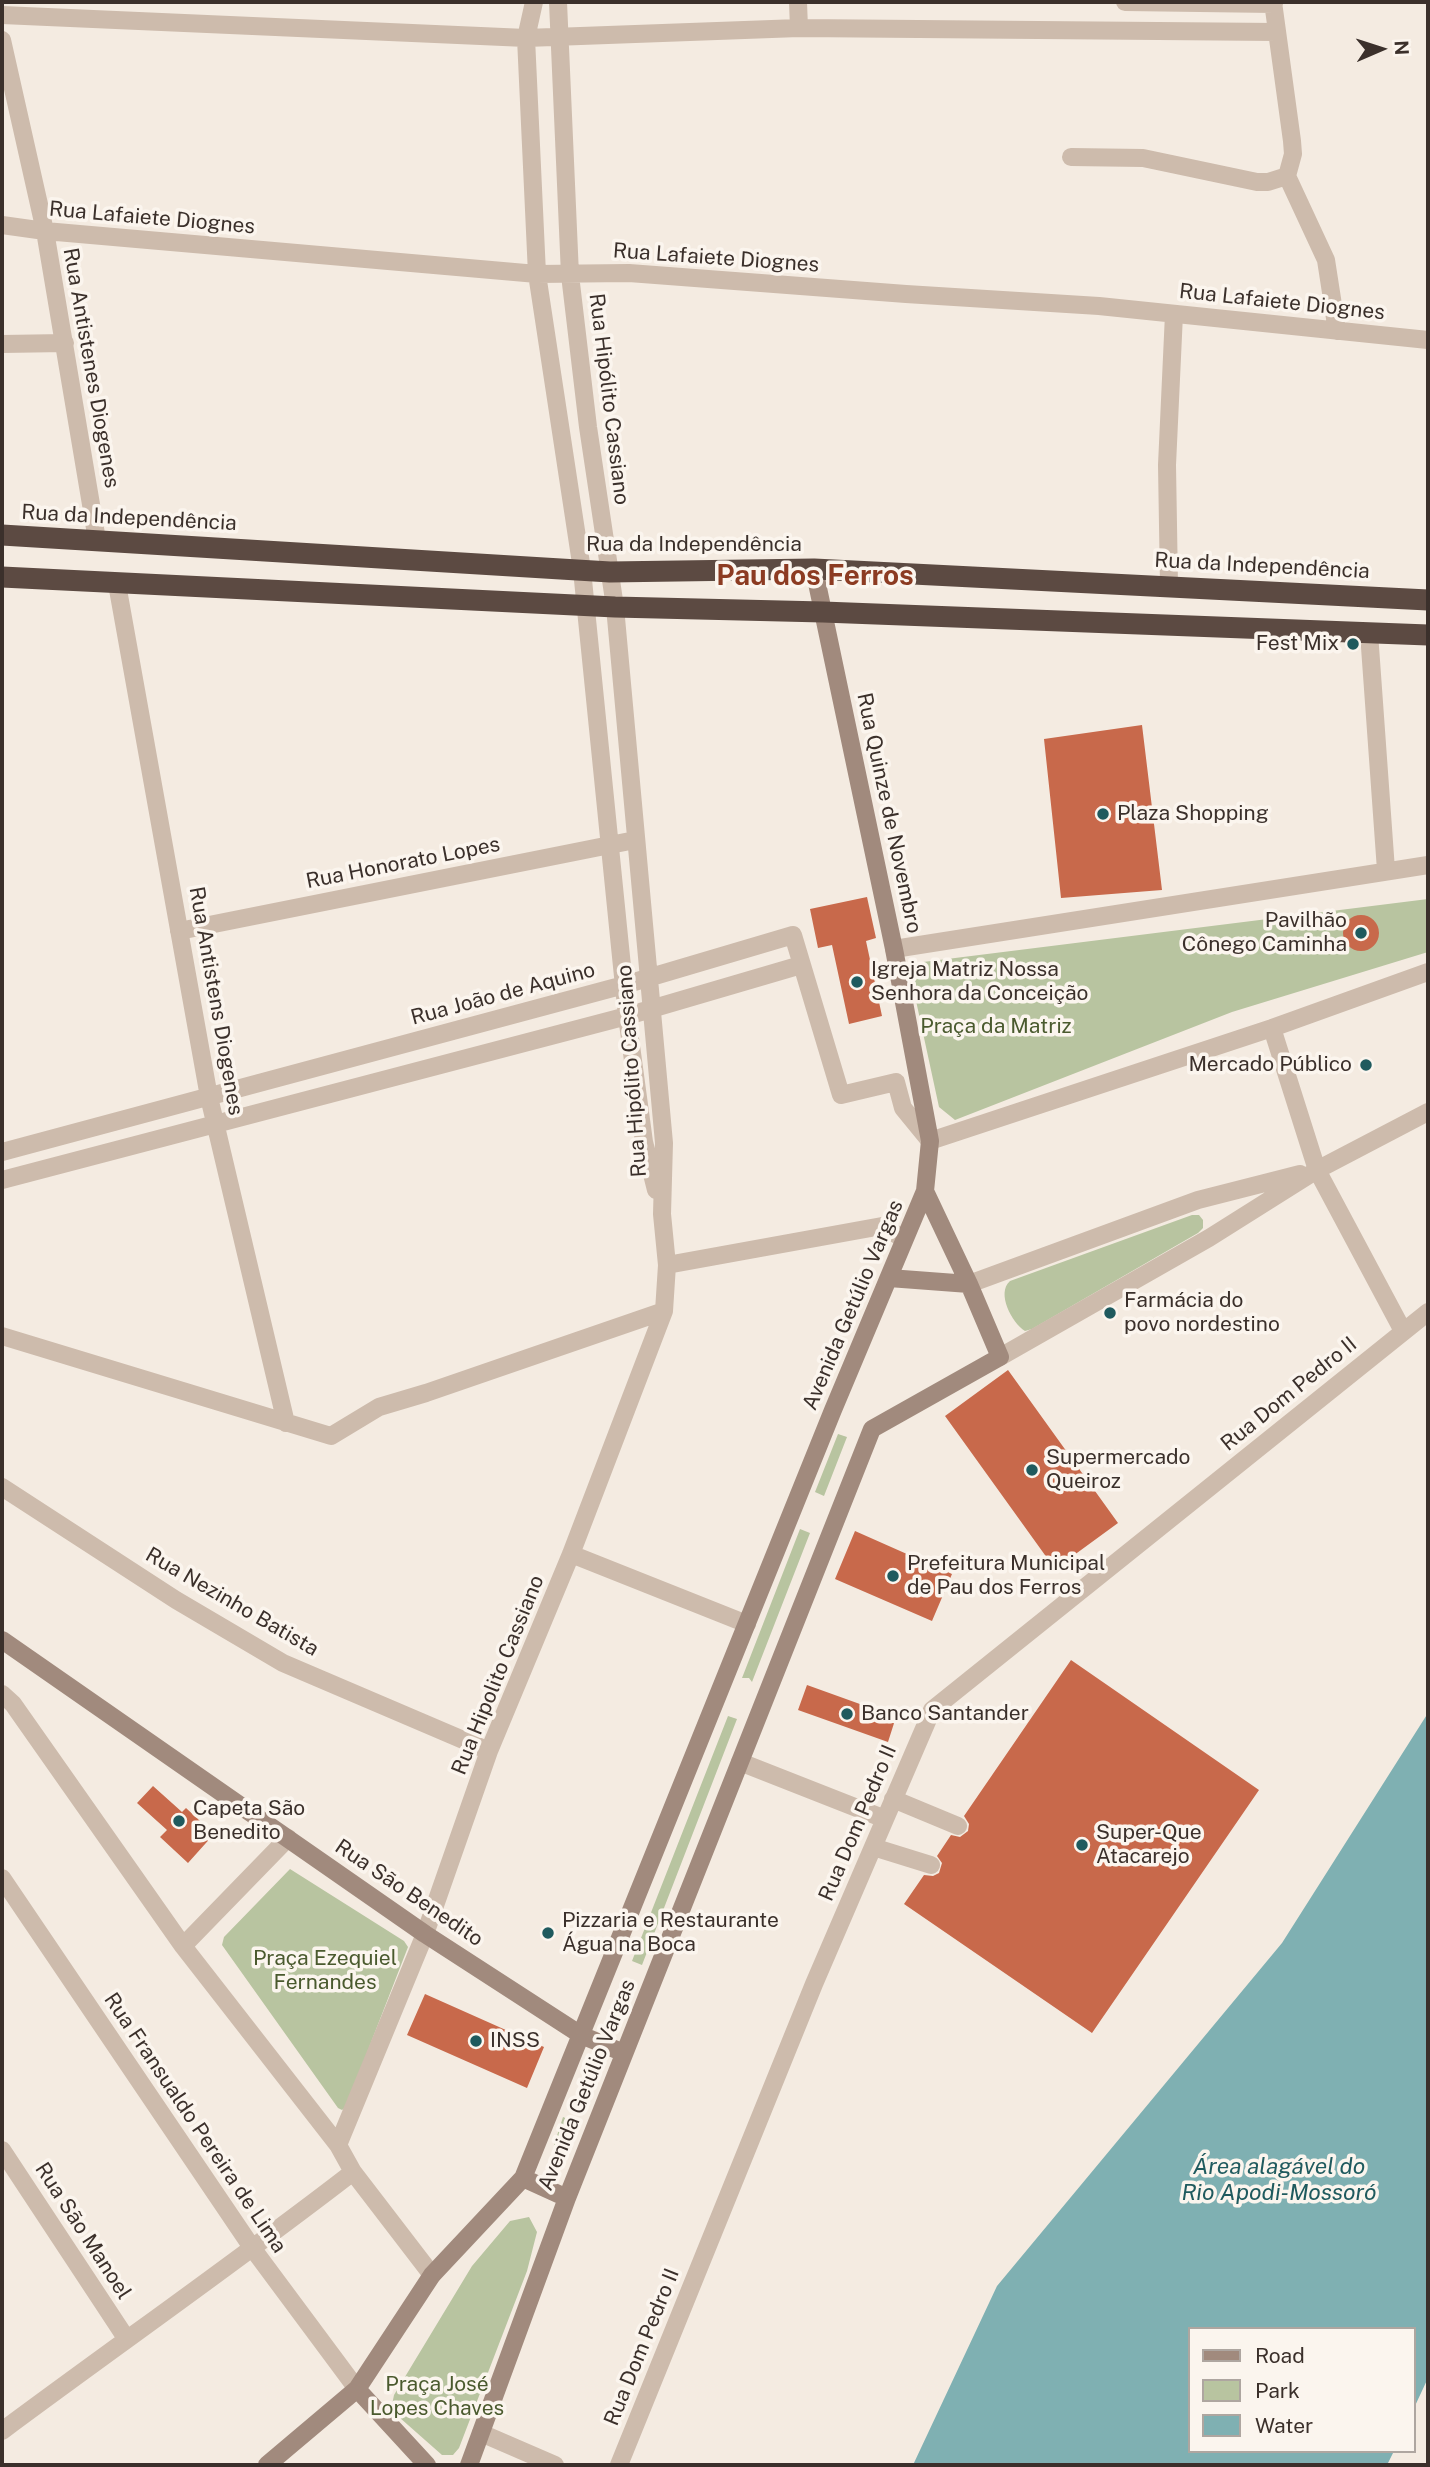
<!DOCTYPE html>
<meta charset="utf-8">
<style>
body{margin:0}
#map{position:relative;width:1430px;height:2467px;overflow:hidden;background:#f4ebe1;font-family:"Public Sans",sans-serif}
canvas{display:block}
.frame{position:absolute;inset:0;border:4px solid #3b302b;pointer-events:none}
.legend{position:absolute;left:1188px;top:2327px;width:228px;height:126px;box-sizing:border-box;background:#fbf5ee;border:2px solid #aea6a0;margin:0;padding:9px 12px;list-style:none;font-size:21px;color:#3b302b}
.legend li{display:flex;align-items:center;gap:14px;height:35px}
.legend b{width:35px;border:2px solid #aea6a0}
.north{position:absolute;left:1346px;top:14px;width:70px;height:70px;-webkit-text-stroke:5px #fbf5ee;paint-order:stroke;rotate:87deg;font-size:19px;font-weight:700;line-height:28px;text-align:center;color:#3b302b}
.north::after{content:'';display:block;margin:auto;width:24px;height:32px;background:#3b302b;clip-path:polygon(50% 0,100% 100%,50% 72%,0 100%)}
</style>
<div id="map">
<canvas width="1430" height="2467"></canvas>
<div class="frame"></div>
<ul class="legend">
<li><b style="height:9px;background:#a18a7d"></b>Road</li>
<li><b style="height:19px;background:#b8c4a0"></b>Park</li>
<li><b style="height:19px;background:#7fb0b2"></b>Water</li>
</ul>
<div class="north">N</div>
</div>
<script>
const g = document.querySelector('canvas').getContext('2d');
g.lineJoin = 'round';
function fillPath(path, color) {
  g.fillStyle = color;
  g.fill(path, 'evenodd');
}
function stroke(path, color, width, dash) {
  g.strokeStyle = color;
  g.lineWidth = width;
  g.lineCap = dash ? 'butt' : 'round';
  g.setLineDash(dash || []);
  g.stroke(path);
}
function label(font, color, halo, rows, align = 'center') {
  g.font = font + ' "Public Sans",sans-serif';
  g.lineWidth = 7;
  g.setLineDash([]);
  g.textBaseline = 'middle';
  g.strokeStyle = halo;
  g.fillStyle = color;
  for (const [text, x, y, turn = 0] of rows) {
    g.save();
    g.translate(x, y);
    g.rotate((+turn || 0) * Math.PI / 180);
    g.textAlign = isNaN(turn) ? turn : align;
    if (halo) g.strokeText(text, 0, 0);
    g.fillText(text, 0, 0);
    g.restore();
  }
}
fillPath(new Path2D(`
 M1428 899V952L1232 1012 955 1120 939 1107 910 973 915 963Z
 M1192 1215H1199L1203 1220V1228L1198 1233 1032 1329 1025 1331C1012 1323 996 1293 1010 1281Z
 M838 1434 847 1437 824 1496 815 1492Z
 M800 1529 810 1533 752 1682 749 1678H742Z
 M728 1716 737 1719 642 1965 632 1961Z
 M290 1869 404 1941 408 1947 346 2107 342 2110 338 2108 222 1945 224 1937Z
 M563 2117 572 2121 563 2148 554 2145Z
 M529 2217 537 2232 527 2271 459 2448 453 2455H442L391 2410 394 2395 472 2266 510 2221Z`), '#b8c4a0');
fillPath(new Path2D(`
 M1428 1713V2378L1414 2408V2329H1190V2451H1394L1387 2465H913L997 2286 1282 1943Z`), '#7fb0b2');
fillPath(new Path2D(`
 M1142 725 1162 890 1061 898 1044 739Z
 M867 897 876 938 866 941 882 1016 849 1024 832 945 818 948 810 909Z
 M1343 933a18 18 0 1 1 36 0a18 18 0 1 1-36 0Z
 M1008 1370 1118 1523 1055 1569 945 1416Z
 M855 1531 952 1574 932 1621 835 1579Z
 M1071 1660 1259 1790 1092 2033 904 1904 924 1875 933 1876 939 1873 942 1863 937 1856 951 1835 960 1837 968 1831 969 1824 964 1816Z
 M807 1685 896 1717 888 1742 798 1710Z
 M153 1786 182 1812 186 1808 214 1834 188 1863 160 1837 167 1830 137 1803Z
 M425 1994 544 2047 527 2088 407 2035Z`), '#c8694b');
stroke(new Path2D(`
 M534 2 526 38 537 274 582 570 627 1016 644 1142 656 1190
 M798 2 799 28
 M1125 2 1274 4
 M1273 2 1292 141 1293 154 1287 176
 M2 15 526 38 799 28 1277 32
 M2 40 45 231 97 540
 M1071 157 1143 158 1257 182H1268L1287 176
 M1287 176 1326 260 1337 331
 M2 225 45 231 537 274 629 273 906 294 1099 306 1428 340
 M2 344 65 343
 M117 584 209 1097 286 1423
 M1169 585 1167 465 1174 314
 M1369 633 1386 870
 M179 931 635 840
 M894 949 1428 865
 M1272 1028 1317 1170 1403 1331
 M2 1152 624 985 793 935 841 1095 896 1082 903 1108 930 1141 1272 1028 1428 972
 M2 1180 627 1016 801 965
 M667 1265 882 1226 904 1239
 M969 1284 1198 1200 1300 1174
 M2 1336 331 1436 379 1407 426 1393 664 1311
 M1000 1357 1209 1238 1317 1170 1428 1112
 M2 1487 176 1600 283 1663 489 1751
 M571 1554 747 1624
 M2 1694 13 1704 183 1946 338 2145 353 2172 432 2275
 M740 1762 885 1819
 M893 1799 958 1826
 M873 1847 931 1865
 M2 1878 253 2249 357 2389
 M183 1946 288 1838
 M338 2145 425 1934 489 1751 571 1554 664 1311 667 1265 662 1214 664 1143 615 607 588 427 570 275 558 2
 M2 2150 126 2338
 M2 2431C119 2344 238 2261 353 2172
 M481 2433 555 2465
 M619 2465 814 1984 932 1710 1428 1312`), '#cdbbac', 18);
stroke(new Path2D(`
 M889 1278 969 1284
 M2 1640 425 1934 581 2035 624 2053
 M523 2178 567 2198
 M357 2389 427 2465
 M267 2465 357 2389 432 2275 523 2178 833 1410 925 1191 930 1141 894 949 814 569
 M469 2465 567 2198 872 1429 1000 1357 969 1284 925 1191`), '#a18a7d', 18);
stroke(new Path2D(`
 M2 535 610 572 814 569 1428 600
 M2 577 615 607 823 612 1428 635`), '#5c4a42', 21);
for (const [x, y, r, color] of [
 [1353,644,7,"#1f5a5e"],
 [1103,814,7,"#1f5a5e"],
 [1361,933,7,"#1f5a5e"],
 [857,982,7,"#1f5a5e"],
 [1366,1065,7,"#1f5a5e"],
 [1110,1313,7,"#1f5a5e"],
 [1032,1470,7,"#1f5a5e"],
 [893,1576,7,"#1f5a5e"],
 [847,1714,7,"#1f5a5e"],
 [179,1821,7,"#1f5a5e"],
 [1082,1845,7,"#1f5a5e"],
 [548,1933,7,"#1f5a5e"],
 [476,2041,7,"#1f5a5e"]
]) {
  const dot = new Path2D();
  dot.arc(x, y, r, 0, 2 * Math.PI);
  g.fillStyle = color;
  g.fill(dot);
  stroke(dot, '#fbf5ee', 2.5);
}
label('21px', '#3b302b', '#fbf5ee', [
 ["Rua Lafaiete Diognes",152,218,5],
 ["Rua Lafaiete Diognes",716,258,4],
 ["Rua Lafaiete Diognes",1282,302,6],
 ["Rua Antistenes Diogenes",91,368,80],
 ["Rua Hipólito Cassiano",609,399,83],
 ["Rua da Independência",129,518,3],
 ["Rua da Independência",694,545],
 ["Rua da Independência",1262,566,3],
 ["Rua Quinze de Novembro",889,813,78],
 ["Rua Honorato Lopes",403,863,-11],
 ["Rua João de Aquino",503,994,-15],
 ["Rua Antistens Diogenes",216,1001,80],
 ["Rua Hipólito Cassiano",632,1071,-94],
 ["Avenida Getúlio Vargas",853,1305,-67],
 ["Rua Dom Pedro II",1289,1394,-39],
 ["Rua Nezinho Batista",232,1602,30],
 ["Rua Hipolito Cassiano",498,1675,-68],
 ["Rua Dom Pedro II",858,1823,-67],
 ["Rua São Benedito",409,1893,34],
 ["Avenida Getúlio Vargas",587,2085,-68],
 ["Rua Fransualdo Pereira de Lima",195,2123,56],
 ["Rua São Manoel",83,2231,57],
 ["Rua Dom Pedro II",642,2347,-68]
]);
label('21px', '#3b302b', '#fbf5ee', [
 ["Fest Mix",1339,644,"right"],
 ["Plaza Shopping",1117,814],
 ["Pavilhão",1347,921,"right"],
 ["Cônego Caminha",1347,945,"right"],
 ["Igreja Matriz Nossa",871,970],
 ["Senhora da Conceição",871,994],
 ["Mercado Público",1352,1065,"right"],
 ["Farmácia do",1124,1301],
 ["povo nordestino",1124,1325],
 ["Supermercado",1046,1458],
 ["Queiroz",1046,1482],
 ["Prefeitura Municipal",907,1564],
 ["de Pau dos Ferros",907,1588],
 ["Banco Santander",861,1714],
 ["Capeta São",193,1809],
 ["Benedito",193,1833],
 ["Super-Que",1096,1833],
 ["Atacarejo",1096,1857],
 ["Pizzaria e Restaurante",562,1921],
 ["Água na Boca",562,1945],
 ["INSS",490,2041]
], 'left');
label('21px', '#4a5a2e', '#fbf5ee', [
 ["Praça da Matriz",996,1027],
 ["Praça Ezequiel",325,1959],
 ["Fernandes",325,1983],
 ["Praça José",437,2385],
 ["Lopes Chaves",437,2409]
]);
label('italic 23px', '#1f5a5e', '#fbf5ee', [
 ["Área alagável do",1279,2167],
 ["Rio Apodi-Mossoró",1279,2193]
]);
label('bold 28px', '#8c3b22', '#fbf5ee', [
 ["Pau dos Ferros",815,576]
]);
</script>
